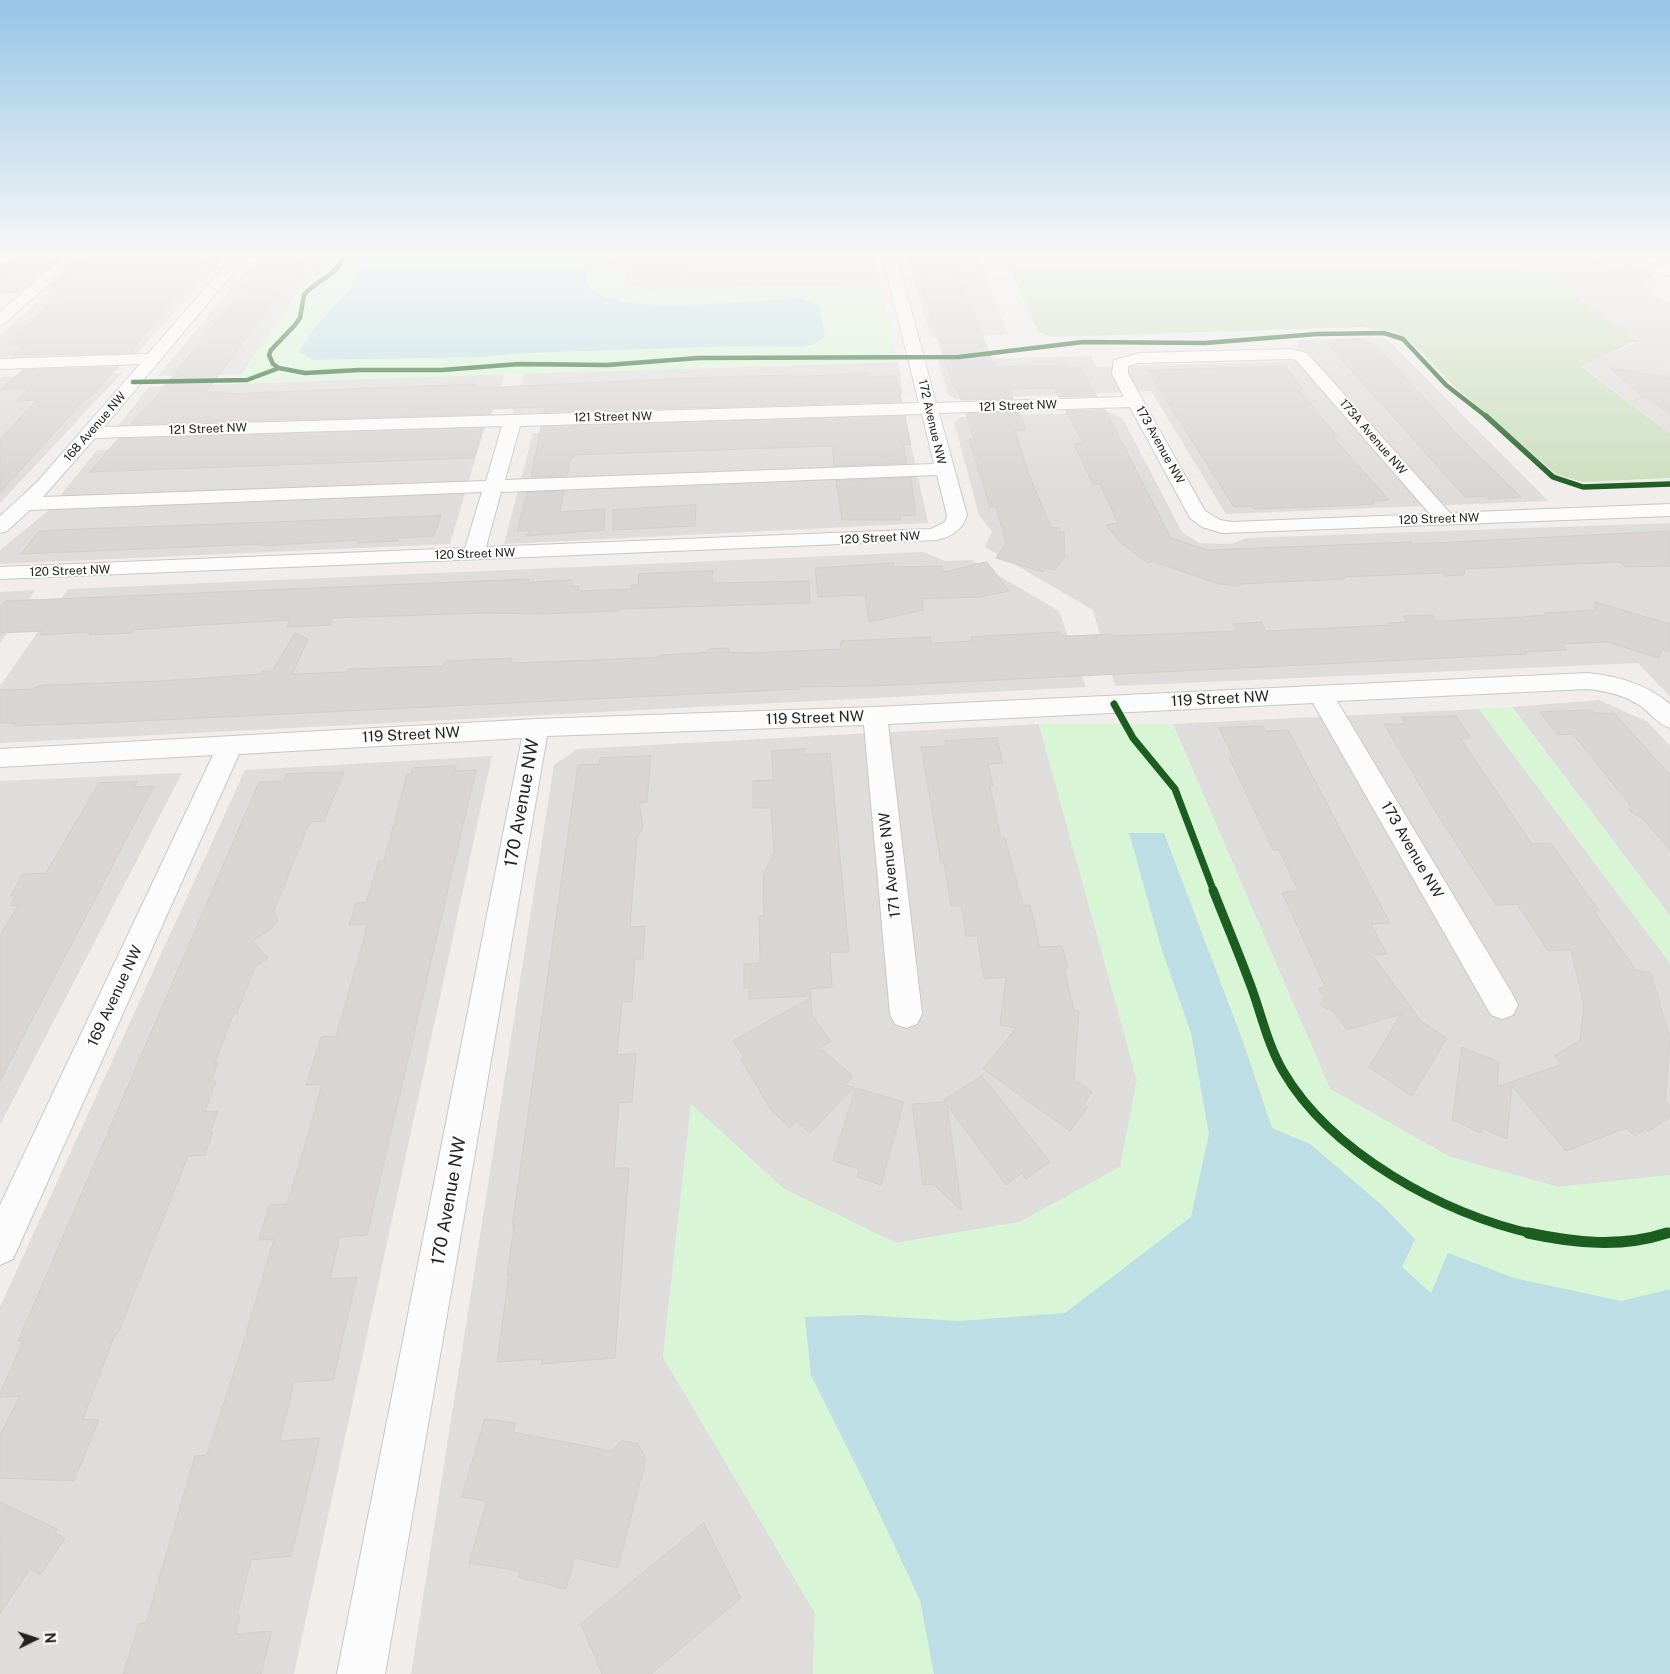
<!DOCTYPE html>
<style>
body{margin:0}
#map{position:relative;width:1670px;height:1674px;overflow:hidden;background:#f0edea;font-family:"Public Sans",sans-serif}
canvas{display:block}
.north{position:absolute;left:10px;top:1614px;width:50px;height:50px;-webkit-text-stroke:4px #fff;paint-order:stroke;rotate:86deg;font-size:14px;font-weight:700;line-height:20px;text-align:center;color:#222}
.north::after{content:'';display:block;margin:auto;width:18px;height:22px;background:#222;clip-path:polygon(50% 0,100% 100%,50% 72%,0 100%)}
</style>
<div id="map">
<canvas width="1670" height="1674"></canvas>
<div class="north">N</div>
</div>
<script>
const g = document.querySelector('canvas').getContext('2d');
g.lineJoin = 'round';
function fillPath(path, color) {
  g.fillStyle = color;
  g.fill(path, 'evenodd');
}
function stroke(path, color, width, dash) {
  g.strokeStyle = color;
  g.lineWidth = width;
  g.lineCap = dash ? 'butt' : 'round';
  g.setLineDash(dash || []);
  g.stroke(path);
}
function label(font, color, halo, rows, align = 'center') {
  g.font = font + ' "Public Sans",sans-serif';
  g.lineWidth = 4;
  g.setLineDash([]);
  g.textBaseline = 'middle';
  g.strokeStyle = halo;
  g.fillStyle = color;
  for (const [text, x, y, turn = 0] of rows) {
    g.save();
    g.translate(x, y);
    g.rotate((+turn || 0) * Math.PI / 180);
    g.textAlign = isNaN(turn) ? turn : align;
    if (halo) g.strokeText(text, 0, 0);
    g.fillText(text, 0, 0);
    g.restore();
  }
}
fillPath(new Path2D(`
 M92 254H226L136 355 0 358V336Z
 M260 254H325L241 375 158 376Z
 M630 254H872L881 284 651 290 624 282Z
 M906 254H976L1009 335 931 337Z
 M1463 254H1570L1650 275 1655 278 1643 288 1657 298 1670 302V434L1581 365 1639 341 1548 276Z
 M1386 338 1548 501 1226 514 1151 391 956 399 948 394 938 360 1091 356 1097 367 1296 361 1299 340Z
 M898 362 903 393 894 402 512 414 524 373Z
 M122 373 0 503V377Z
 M505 374 491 415 116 428 149 387Z
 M1110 412 1123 419 1182 532 1199 543 1231 544 1247 538 1670 523V697L1638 663 1115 686 1093 610 985 547 992 532 979 515 954 422 961 417Z
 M906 421 928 523 504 544 533 433Z
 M482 436 450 544 0 564V550L48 511 97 450Z
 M924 552 945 561 972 560 1059 611 1086 687 0 743V686L68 589Z
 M35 590 0 644V592Z
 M1599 700 1648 722 1670 746V916L1512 707Z
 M1479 709 1670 963V1175L1668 1176 1558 1187 1450 1157 1330 1089 1173 724Z
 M1039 724 1137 1080 1120 1167 1020 1222 896 1243 784 1189 691 1105 663 1357 815 1613 813 1674H411L554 765 577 749Z
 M492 756 294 1674H0V1307L245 770Z
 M182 773 0 1125V781Z`), '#dfdddb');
fillPath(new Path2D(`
 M1003 254H1463L1548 276 1640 342H1633L1581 366 1670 434V478L1582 482 1556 474 1454 386 1409 340 1391 331 1360 327 1051 337 1038 332Z`), '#ccdfbe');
fillPath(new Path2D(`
 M325 254H365L355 284 314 328V360L483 357 531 353 736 346 803 347 815 344 675 304H645L603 296 589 286 587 278 595 254H630L624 282 651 290 881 284 898 362 235 383Z
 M1512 707 1670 916V963L1479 709Z
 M1039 724H1173L1330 1089 1450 1157 1558 1187 1670 1175V1674H813L815 1613 663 1357 691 1104 784 1189 896 1243 1020 1222 1120 1167 1137 1080Z`), '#d8f6d6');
fillPath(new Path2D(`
 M365 254H595C592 264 583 278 590 287 612 317 759 300 797 298L813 302 819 306 825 337 815 344 803 347 736 346 531 353 483 357 314 360 299 352 314 328 355 284Z
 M1129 833H1164L1242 1039 1272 1128 1310 1144 1383 1206 1415 1239 1402 1267 1431 1293 1448 1253 1514 1278 1621 1301 1670 1289V1674H934L920 1600 864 1481 811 1375 805 1317 863 1315 959 1321 1065 1313 1191 1217 1209 1134 1191 1033 1161 947Z`), '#bcdee4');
const building = new Path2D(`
 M51 254 46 258H60L20 292 0 293V266L15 255Z
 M151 254H214L157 318 130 353 13 355 25 344H7L64 290 43 291 82 257Z
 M271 254H309L206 392H225L224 394 476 384 475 387H501L688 378 792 375V377L868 373 869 377 896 376 902 402 544 412 545 407 491 409 489 414 131 424 155 398Z
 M607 254H678L686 282 606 262Z
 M913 254 951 256 995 367 1067 365 1068 368H1081L1097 396 1059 397 1054 388 1010 389 1013 399 961 400 954 384H952Z
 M1361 339 1364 343H1371L1393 364 1458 435 1521 497 1488 499 1485 496 1465 497 1327 343H1338L1336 340Z
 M1285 366 1303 389H1298L1338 437H1333L1389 500 1373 501 1375 504 1338 506 1254 509 1252 506 1234 507 1148 371Z
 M118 367 91 396 84 400 0 493V439L37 400 17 401 28 390H0L22 370Z
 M1610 368 1670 378V415L1648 398H1644Z
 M1105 410 1171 538 1208 550 1411 542 1412 544 1670 531V566L1625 567 1620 562 1465 569 1464 575 1444 576 1443 573 1344 577 1345 579 1240 584V586L1219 584 1152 561 1148 563 1121 543 1106 525 1118 523 1100 484H1093L1074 444 1083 443 1066 411Z
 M1019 412 1026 430H1015L1029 475 1051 527 1060 528V533L1064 532 1065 557 1055 570 1046 568 1043 572 996 558 1006 544 996 507H990L969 439H974L966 414Z
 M905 416 911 445H903L907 463 834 466 832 446 574 455V458H571L567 476 531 477 541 427Z
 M484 428 474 458 90 472 118 439Z
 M911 478 916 515 900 516 901 520H842L836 481Z
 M564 491 560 512 605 509 604 530 527 536 529 531H517L527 493Z
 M696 505 695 526 613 530V510Z
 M441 516 434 536 399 538 398 541 358 543 359 540 262 546V544L21 554 38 532 56 530Z
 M987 562 1009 591 980 597 922 599 924 610 869 622 865 595 818 597 815 568 893 563 894 567 942 566 943 572Z
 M713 571 712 583 809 581 810 603 620 609 619 611 544 614 485 613 332 618 330 625 287 627 290 620 185 626 134 630 132 633 89 635 90 632 40 635 43 631 0 633V607L5 601 529 579 528 582 572 580 571 586H579L578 591 631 589V585H638L639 574Z
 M1595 602 1670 624V652L1662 649 1659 658 1607 642 1562 644 1567 650 1525 652 1527 654 875 686 800 687V689L100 723 13 726 16 723H0V690L31 689 42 685 160 681 261 674 262 671H272L295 633 308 639 292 674 347 672 348 669 443 666 445 661 512 658 511 663 568 661 660 657V655L698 653 708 652V649L729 648V652L749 653 840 649 841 641 930 637 931 643 972 641 971 637 982 636 1060 632 1061 635 1071 636 1112 634 1113 636 1237 631 1233 624 1261 622 1266 631 1390 625 1388 623 1407 622 1403 616 1432 615 1437 621 1521 617 1546 615 1544 613 1594 610Z
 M1591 710 1594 713H1614L1670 775V850L1644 820 1630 811 1629 804 1573 734 1558 735 1540 712Z
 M1456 716 1471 738 1461 739 1532 844 1551 843 1599 911H1594L1636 970 1651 973 1670 1038 1665 1101 1670 1106V1117L1648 1132 1645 1129 1635 1136 1626 1128 1566 1151 1512 1086 1507 1139 1481 1128V1133L1452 1120 1462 1047 1499 1062 1497 1087 1562 1064 1554 1056 1580 1040 1584 1005 1571 950 1548 951 1517 904 1496 905 1434 809 1384 724H1405L1402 718Z
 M1263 726 1266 731 1288 730 1390 923 1371 924 1387 954 1372 955 1422 1022 1447 1038 1412 1096 1369 1067 1401 1014 1347 1030 1334 1012 1321 1006 1324 997 1318 989 1325 987 1282 892 1298 891 1279 850H1273L1229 757H1233L1219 728Z
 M997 738 1003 763 988 764 993 786H990L1001 838H1005L1023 905H1030L1040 947 1062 946 1068 968H1064L1074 1010 1079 1011 1074 1079 1092 1092 1084 1104 1088 1107 1070 1131 983 1069 1016 1028 1000 1025 1006 977 984 979 977 936H966L961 906H951L944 863H941L921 747 946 746 945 741Z
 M805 749V755L830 753 849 952 830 953 832 987 811 989V996L749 999V988H744V964L760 963 759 916H764L763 876 774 852 771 808H753V781L773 780 772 751Z
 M651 756 647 802 639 803 643 827 637 838 630 927 645 926 643 959H635L632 1001 622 1002 617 1055 636 1053 632 1102 619 1103 614 1168H629L615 1358 541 1364 542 1359 497 1362 509 1275H507L514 1227H512L578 765 599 764 600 758Z
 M456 766 455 771 476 770 367 1235 340 1237 330 1279 357 1277 333 1380 294 1382 280 1441 320 1438 291 1556 251 1560 237 1616 240 1615 236 1634 272 1631 261 1674H123L139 1623H146L195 1456 207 1455 243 1344 274 1239 259 1240 269 1205 287 1204 308 1135 322 1084 306 1085 321 1037 336 1036 365 935 367 924 349 925 356 903 366 902 379 861H384L407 774H411L413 768Z
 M344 772 324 821 311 822 306 831 274 911 278 921 272 928 253 941 268 958 255 967 237 1013H234L215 1063H218L211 1081H216L205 1112 218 1111 210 1133 213 1132 205 1155 188 1156 118 1334H115L83 1419 99 1420 74 1481 0 1478V1435L20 1396 0 1397V1394L23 1340 18 1341 259 782 284 781 286 774Z
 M137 782 134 787 154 786 0 1081V935L18 905 10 906 15 896H10L23 874 46 873 99 783Z
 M811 998 812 1015 831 1042 820 1048 853 1076 845 1085 854 1087 810 1133 796 1121 790 1128 771 1110 741 1060 744 1058 733 1041Z
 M982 1076 1050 1162 1026 1179 1022 1173 1006 1185 947 1105 962 1211 933 1184 923 1185 912 1104 945 1102 944 1100Z
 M856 1088 904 1102 881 1185 857 1177 859 1169 833 1161Z
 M485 1419 516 1423 513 1432 611 1451 622 1440 638 1444 646 1459 618 1568 575 1558 566 1589 518 1577 520 1571 469 1563 487 1501 462 1497Z
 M0 1502 57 1529 55 1533 65 1538 40 1575 30 1569 0 1614Z
 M704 1523 741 1598 651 1674H602L581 1624Z`);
fillPath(building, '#d8d5d3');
stroke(building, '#d3cfcb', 1);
const minor = new Path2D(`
 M67 254H82L5 323 0 325V312Z
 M235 254H249L104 427 919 403 882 254H896L936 403 1124 397 1112 374 1114 360 1139 353 1290 349 1307 353 1450 513 1670 504V516L1222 533 1202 527 1190 518 1130 407 939 413 967 515C962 531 952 536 937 540L0 579V567L465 548 482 492 30 510 7 531 0 533V516L37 482 140 364 0 369V359L148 354ZM1290 359 1296 360 1430 514 1232 522 1220 520 1205 511 1128 374V366L1139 363ZM922 414 934 464 505 480 520 426ZM502 426 486 481 43 497 95 438ZM937 475 947 515 945 522 931 529 486 547 501 492Z
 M1595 254H1619L1670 268V276L1596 257Z
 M1587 673C1618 676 1646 684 1670 704V728C1658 724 1652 715 1642 707 1625 695 1607 691 1587 689L1337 701 1513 995 1518 1005 1513 1015 1502 1019 1491 1015 1313 703 888 724 922 1014 917 1024 906 1028 895 1024 890 1014 864 725 547 736 385 1674H337L522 738 239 754 13 1259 0 1265V1205L213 755 0 767V749L536 719 875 707Z`);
stroke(minor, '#c9c8c6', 2);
fillPath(minor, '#fdfcfc');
stroke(new Path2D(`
 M344 254C339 276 317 279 304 295L300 318 295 325 271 350 269 355 273 364 279 368 305 373 359 370H442L519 364 607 365 698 358 959 357 1083 342 1205 343 1317 334 1384 333 1403 339 1446 385 1487 417
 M133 382 247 380 279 368`), '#1b5e20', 4.5);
stroke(new Path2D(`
 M1486 416 1553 477 1583 487 1670 484`), '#1b5e20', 5.5);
stroke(new Path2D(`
 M1114 704 1133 738 1175 789 1214 892`), '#1b5e20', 7);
stroke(new Path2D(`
 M1213 890C1226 923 1240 956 1252 989 1262 1017 1268 1045 1283 1071 1330 1152 1444 1215 1534 1234
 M1663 1234 1670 1232`), '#1b5e20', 9);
stroke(new Path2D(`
 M1528 1233C1575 1243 1621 1248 1667 1233`), '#1b5e20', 11);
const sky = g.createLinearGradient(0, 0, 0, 489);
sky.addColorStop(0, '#96c5e6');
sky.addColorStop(0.52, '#f8f7f6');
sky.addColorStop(1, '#f8f7f600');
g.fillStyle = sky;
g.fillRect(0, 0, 1670, 489);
label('12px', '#222', '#fff', [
 ["121 Street NW",1018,406,-2],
 ["121 Street NW",613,417,-1],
 ["172 Avenue NW",932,422,77],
 ["168 Avenue NW",95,427,-49],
 ["121 Street NW",208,429,-2],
 ["173A Avenue NW",1373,437,49],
 ["173 Avenue NW",1160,445,61],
 ["120 Street NW",1439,519,-2],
 ["120 Street NW",880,538,-3],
 ["120 Street NW",475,554,-2],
 ["120 Street NW",70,571,-2]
]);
label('15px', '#222', '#fff', [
 ["119 Street NW",1220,699,-3],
 ["119 Street NW",815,718,-2],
 ["119 Street NW",411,735,-3],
 ["173 Avenue NW",1412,850,60],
 ["171 Avenue NW",890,865,-96],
 ["169 Avenue NW",115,996,-65]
]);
label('18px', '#222', '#fff', [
 ["170 Avenue NW",522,803,-80],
 ["170 Avenue NW",449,1201,-80]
]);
</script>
